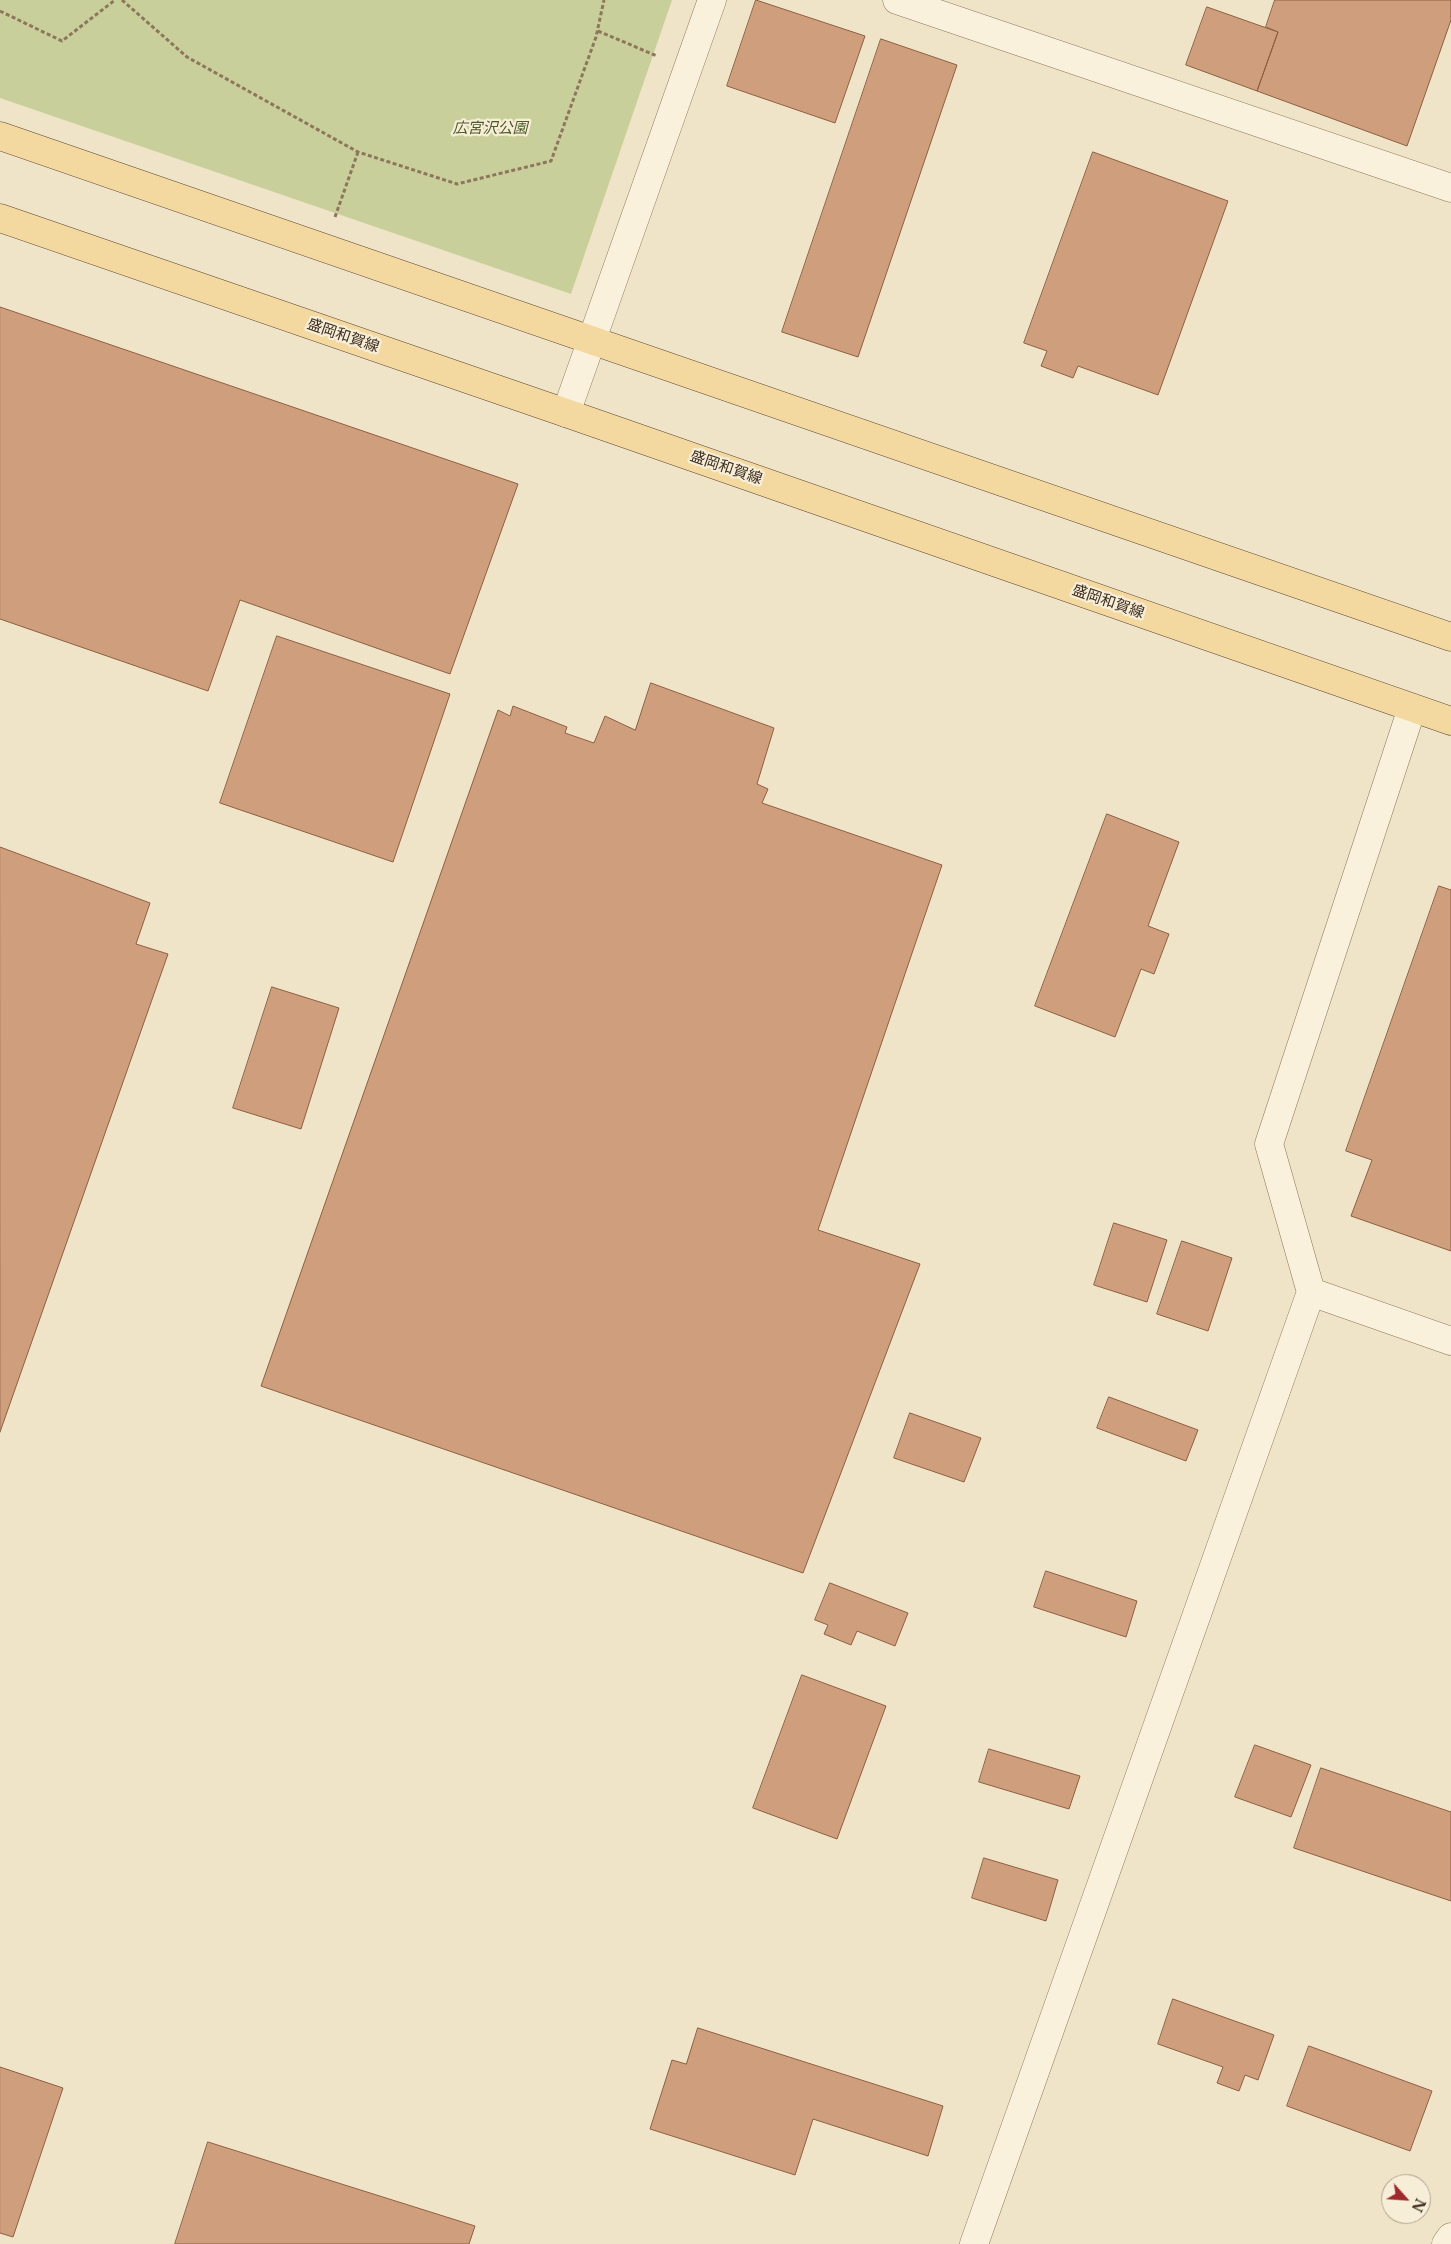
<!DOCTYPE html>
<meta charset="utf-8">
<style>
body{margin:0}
#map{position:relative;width:1451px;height:2244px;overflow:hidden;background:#f0e4c8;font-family:"Libre Baskerville",serif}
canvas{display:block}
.north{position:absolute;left:1381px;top:2174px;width:50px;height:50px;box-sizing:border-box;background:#f7eed8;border:1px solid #ada18e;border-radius:50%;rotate:116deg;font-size:14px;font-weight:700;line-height:20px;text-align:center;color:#3d2e20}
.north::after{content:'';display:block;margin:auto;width:18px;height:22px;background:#9e2a2b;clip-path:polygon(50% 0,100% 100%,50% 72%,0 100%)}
</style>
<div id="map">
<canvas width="1451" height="2244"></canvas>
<div class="north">N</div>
</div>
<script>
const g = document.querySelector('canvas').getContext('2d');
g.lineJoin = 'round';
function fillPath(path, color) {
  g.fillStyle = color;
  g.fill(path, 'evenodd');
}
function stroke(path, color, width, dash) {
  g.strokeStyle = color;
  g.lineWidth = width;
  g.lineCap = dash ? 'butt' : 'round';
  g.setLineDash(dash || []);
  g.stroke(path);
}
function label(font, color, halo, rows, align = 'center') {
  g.font = font + ' "Libre Baskerville","Noto Sans JP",serif';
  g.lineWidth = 4.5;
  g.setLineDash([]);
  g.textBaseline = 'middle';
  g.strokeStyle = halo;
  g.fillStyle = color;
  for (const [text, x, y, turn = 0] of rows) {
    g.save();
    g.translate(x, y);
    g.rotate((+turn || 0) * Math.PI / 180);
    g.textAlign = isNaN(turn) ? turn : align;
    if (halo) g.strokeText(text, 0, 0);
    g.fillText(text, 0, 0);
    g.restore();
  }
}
fillPath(new Path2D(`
 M0 0H672L571 294 0 98Z`), '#c9cf9b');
const building = new Path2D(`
 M756 0 865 36 835 123 727 86Z
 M1275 0H1451V20L1407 146 1257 91 1278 32 1266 27Z
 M1207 7 1278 32 1257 91 1186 65Z
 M881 39 957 65 858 357 782 332Z
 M1093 152 1228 201 1158 395 1078 366 1073 378 1041 366 1047 351 1024 343Z
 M0 307 518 484 450 674 240 600 208 691 0 619Z
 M277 636 450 694 393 862 220 803Z
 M651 683 774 728 757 784 768 789 762 803 942 865 818 1230 920 1264 803 1573 261 1386 498 710 510 716 513 706 567 727 565 733 594 743 605 716 635 730Z
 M1107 814 1179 842 1148 926 1169 934 1154 974 1141 969 1115 1037 1035 1006Z
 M0 847 150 903 136 944 168 954 0 1432Z
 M1439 886 1451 890V1251L1351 1216 1372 1160 1346 1151Z
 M272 987 339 1008 301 1129 233 1108Z
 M1114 1223 1167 1240 1147 1302 1094 1285Z
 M1182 1241 1232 1258 1208 1331 1157 1314Z
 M1109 1397 1198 1430 1186 1461 1097 1428Z
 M910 1413 981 1438 964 1482 894 1458Z
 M1046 1571 1137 1601 1126 1637 1034 1607Z
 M830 1583 908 1613 895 1646 857 1631 851 1645 824 1634 828 1625 815 1620Z
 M802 1675 886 1706 837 1839 753 1808Z
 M1255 1745 1311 1765 1291 1817 1235 1797Z
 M989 1749 1080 1776 1069 1809 979 1782Z
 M1321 1768 1451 1812V1901L1294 1848Z
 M984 1858 1058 1880 1046 1921 972 1898Z
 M1173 1999 1274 2035 1258 2080 1245 2075 1239 2091 1217 2083 1223 2067 1158 2044Z
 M698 2028 943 2106 928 2156 813 2119 795 2175 650 2129 672 2060 686 2064Z
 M1309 2046 1432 2091 1410 2151 1287 2106Z
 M0 2067 63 2088 13 2237 0 2233Z
 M208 2142 475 2226 469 2244H175Z`);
fillPath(building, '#cf9f7d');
stroke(building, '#8d5f41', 1);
const minor = new Path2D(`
 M897 0 1451 188
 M1311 1292 1269 1144 1412 708
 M974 2244 1311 1292 1451 1341`);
const tertiary = new Path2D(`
 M566 413 712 0
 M1446 2244 1451 2237`);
const primary = new Path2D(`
 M0 136 1451 637
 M0 218 566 413 1451 721`);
stroke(minor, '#8d765c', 29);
stroke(tertiary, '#8d765c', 29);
stroke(primary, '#5b4430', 29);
stroke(new Path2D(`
 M122 0 187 57 358 152 457 184 551 161 596 37 604 0
 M0 11 62 41 115 0
 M598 31 657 56
 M335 217 358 152`), '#8d765c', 3, [4, 2.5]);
stroke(minor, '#faf1dc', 28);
stroke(tertiary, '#faf1dc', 28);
stroke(primary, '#f3d9a0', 28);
label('italic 15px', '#4d5a26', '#f7eed8', [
 ["広宮沢公園",490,129]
]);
label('15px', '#3d2e20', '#f7eed8', [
 ["盛岡和賀線",343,336,19],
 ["盛岡和賀線",726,468,19],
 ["盛岡和賀線",1108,602,19]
]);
</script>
